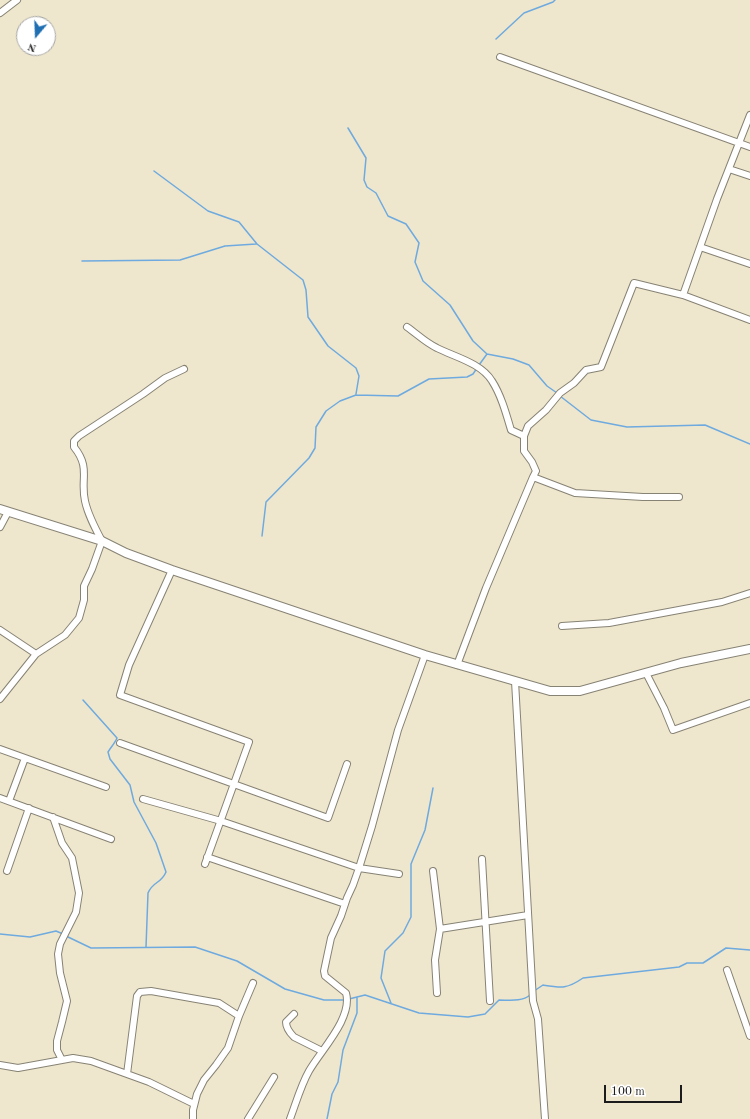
<!DOCTYPE html>
<style>
body{margin:0}
#map{position:relative;width:750px;height:1119px;overflow:hidden;background:#efe7cd;font-family:"Old Standard TT",serif}
canvas{display:block}
.north{position:absolute;left:16px;top:16px;width:40px;height:40px;box-sizing:border-box;background:#fff;border:1px solid #a4a4a4;border-radius:50%;rotate:199deg;font-size:11px;font-weight:700;line-height:16px;text-align:center;color:#1c1c1c}
.north::after{content:'';display:block;margin:auto;width:14px;height:18px;background:#1f6fb2;clip-path:polygon(50% 0,100% 100%,50% 72%,0 100%)}
.scale{position:absolute;left:604px;top:1085px;width:78px;height:18px;box-sizing:border-box;border:2px solid #1c1c1c;border-top:0;padding-left:5px;font-size:12px;line-height:14px;white-space:nowrap;color:#1c1c1c;-webkit-text-stroke:3px #fff;paint-order:stroke}
</style>
<div id="map">
<canvas width="750" height="1119"></canvas>
<div class="north">N</div>
<div class="scale">100 m</div>
</div>
<script>
const g = document.querySelector('canvas').getContext('2d');
g.lineJoin = 'round';
function stroke(path, color, width, dash) {
  g.strokeStyle = color;
  g.lineWidth = width;
  g.lineCap = dash ? 'butt' : 'round';
  g.setLineDash(dash || []);
  g.stroke(path);
}
stroke(new Path2D(`
 M496 39 524 13 553 2 555 0
 M348 128 366 158 364 180 367 187 376 193 388 216 406 224 419 243 415 262 423 281 450 305 473 341 487 354 513 359 529 365 547 386 557 393
 M154 171 208 211 239 222 257 244 303 280 306 290 308 317 328 346 356 368 359 376 356 394
 M82 261 180 260 225 246 256 244
 M479 365 487 354
 M560 396 591 420 627 427 705 425 750 444
 M262 536 266 502 309 458 315 448 316 427 326 411 340 401 356 395 398 396 429 379 467 377 473 374 477 368
 M83 700 117 738C115 743 111 747 108 752L110 759 130 785 134 802 156 843 166 872C161 884 153 881 148 893L146 947
 M0 934 30 937 56 931 63 934
 M66 936 91 948 195 947 237 961 285 989 324 1000H344
 M534 991 543 985C562 988 567 989 583 978L679 967 687 963H703L726 948 750 950
 M349 999 365 995 419 1013 468 1017 485 1014 499 1000C509 1000 522 1002 530 995
 M391 1003 381 978 385 951 403 933 411 917V864L425 830 433 788
 M327 1119 332 1094 338 1082 343 1050 357 1013V998`), '#6eaadf', 1.5);
const minor = new Path2D(`
 M0 13 17 0
 M500 57 750 147
 M729 169 750 176
 M700 247 750 264
 M683 295 717 199 750 115
 M407 327C417 334 426 343 437 348 455 357 481 363 492 381 501 395 506 413 511 430L524 436V451L532 462 536 471 533 477
 M524 436 528 426 546 410 560 393 574 383 586 370 601 367 634 283 683 295 750 320
 M0 527 8 512
 M172 570 129 665 120 695 249 742 205 864
 M562 626 609 623 722 602 750 593
 M0 630 36 654
 M457 665 486 588 533 477 575 493 643 497H679
 M646 673 664 708 673 730 750 703
 M515 681 533 1001 538 1019 545 1119
 M0 699 36 654 65 635 79 618 84 600V586L92 569 102 541C95 528 88 515 85 501 80 479 91 468 74 447V441L79 436 143 394 165 378 184 369
 M120 743 328 818 347 764
 M0 749 106 787
 M0 798 111 839
 M143 799 221 821 359 868 399 874
 M9 801 25 758
 M53 817 62 843 72 858 79 893 76 912 60 944 58 954 60 973 67 1001 62 1022 57 1041V1050L62 1060
 M207 857 345 904
 M482 859 490 1001
 M7 871 29 808
 M433 871 440 929 435 960 437 993
 M440 929 528 915
 M727 970 750 1036
 M294 1014 286 1022C286 1028 290 1033 294 1037L322 1051
 M0 1065 18 1068 73 1058 91 1061 149 1082 194 1104
 M127 1074 137 996 140 992 151 991 219 1003 239 1016
 M193 1119V1110L197 1094 204 1080 216 1065 228 1048 239 1016 253 983
 M248 1119 274 1077
 M290 1119C296 1103 301 1085 309 1071 321 1050 353 1018 346 993L325 976 324 971 331 938 341 916 347 898 353 885 359 868 372 826 398 730 425 655`);
const tertiary = new Path2D(`
 M0 509 102 541 126 553 172 570 425 655 550 691H580L681 663 750 649`);
stroke(minor, '#868274', 8);
stroke(tertiary, '#868274', 10);
stroke(minor, '#fff', 6);
stroke(tertiary, '#fff', 8);
</script>
